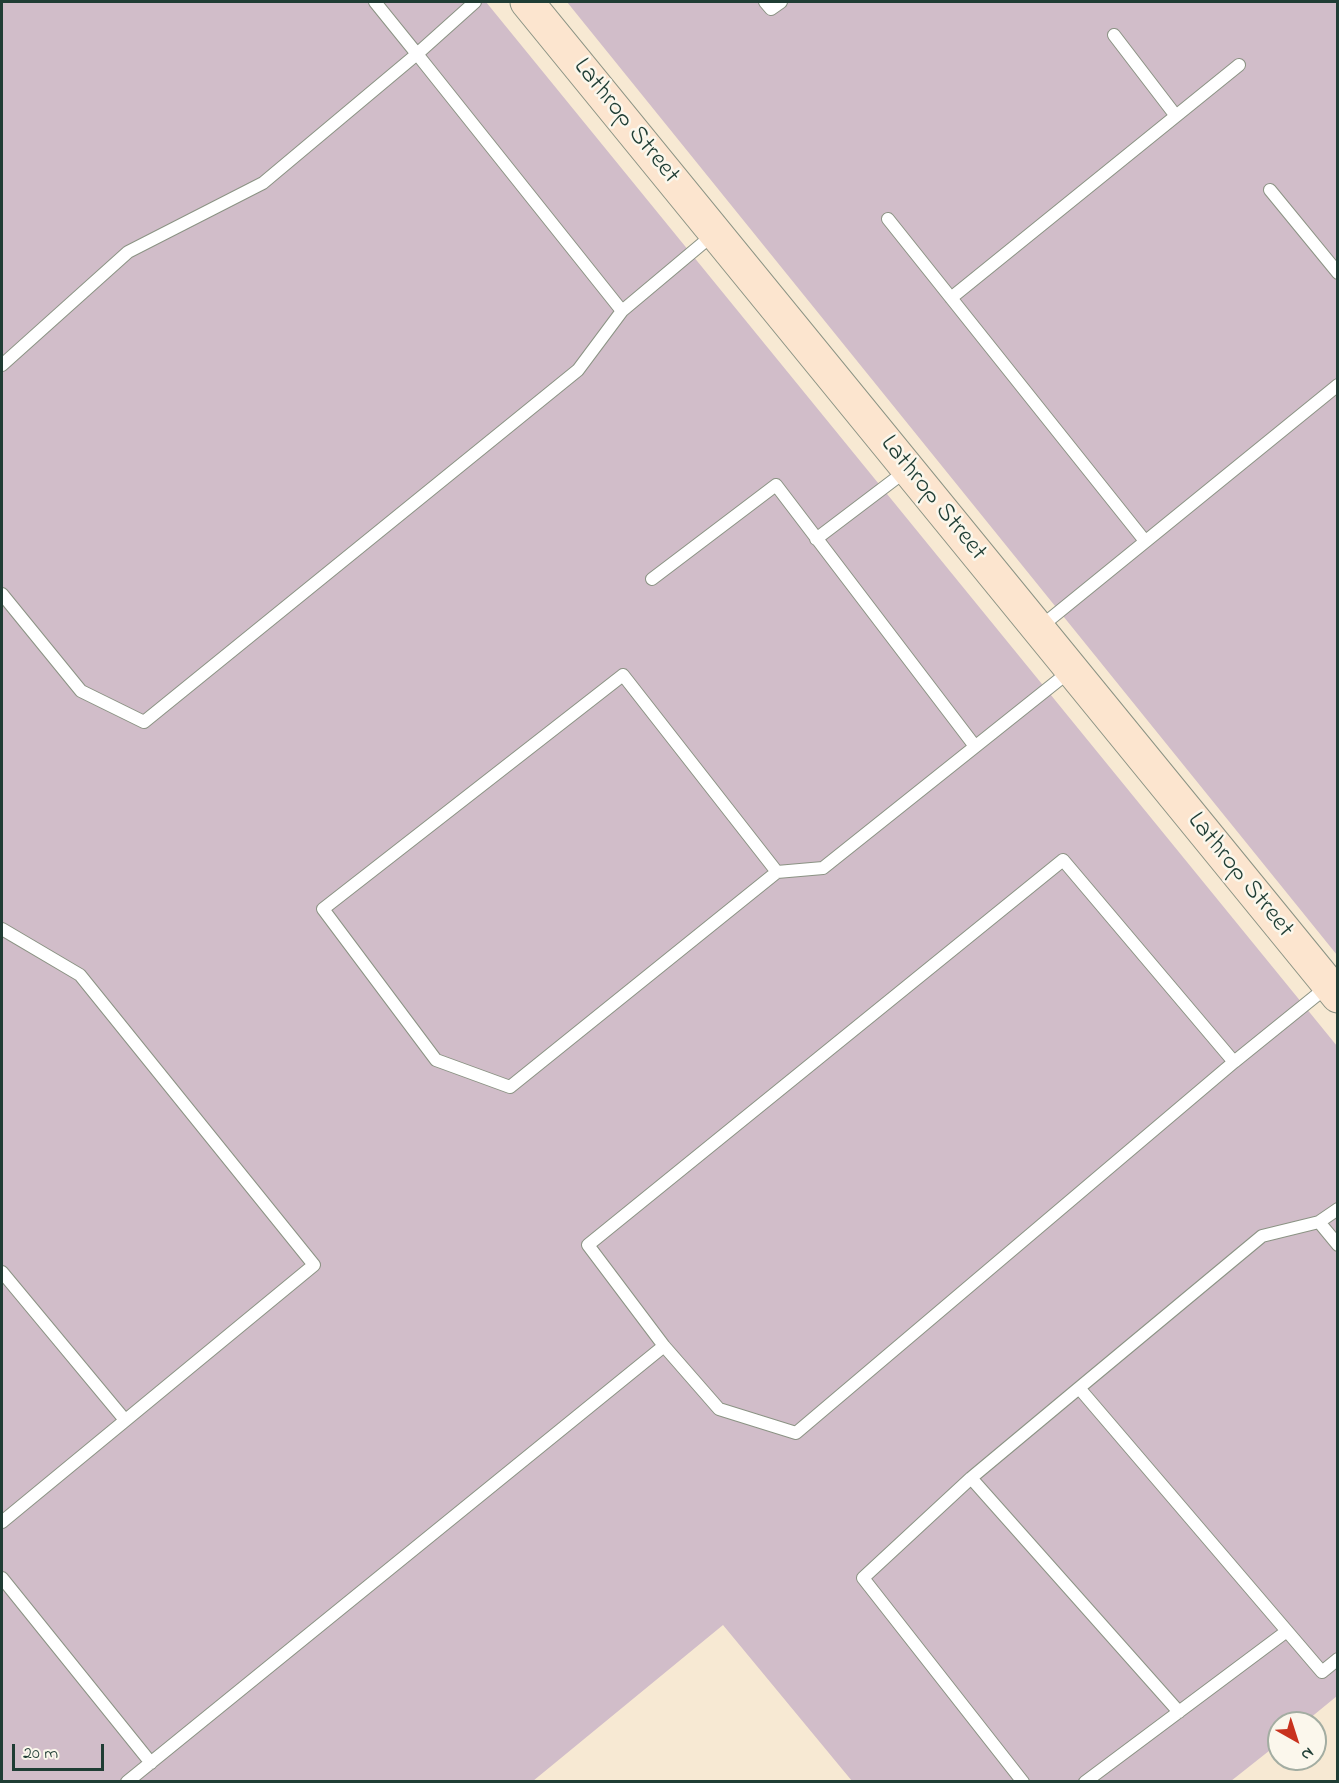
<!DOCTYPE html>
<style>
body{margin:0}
#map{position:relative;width:1339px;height:1783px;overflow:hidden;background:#f7e9d3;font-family:"Indie Flower",sans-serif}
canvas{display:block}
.frame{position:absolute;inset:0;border:3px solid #1f3d34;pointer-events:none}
.north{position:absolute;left:1267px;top:1711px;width:60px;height:60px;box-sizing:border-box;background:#fbf7ec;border:2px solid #a3ada2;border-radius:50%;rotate:141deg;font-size:16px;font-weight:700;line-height:24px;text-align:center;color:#1f3d34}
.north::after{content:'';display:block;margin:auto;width:21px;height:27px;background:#c8321e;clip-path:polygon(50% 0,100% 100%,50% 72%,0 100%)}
.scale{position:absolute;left:12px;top:1744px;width:92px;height:27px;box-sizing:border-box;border:3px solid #1f3d34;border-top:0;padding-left:8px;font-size:18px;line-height:21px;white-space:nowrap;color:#1f3d34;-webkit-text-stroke:4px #fbf7ec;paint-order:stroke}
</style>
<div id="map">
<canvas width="1339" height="1783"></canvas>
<div class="frame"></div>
<div class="north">N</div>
<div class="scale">20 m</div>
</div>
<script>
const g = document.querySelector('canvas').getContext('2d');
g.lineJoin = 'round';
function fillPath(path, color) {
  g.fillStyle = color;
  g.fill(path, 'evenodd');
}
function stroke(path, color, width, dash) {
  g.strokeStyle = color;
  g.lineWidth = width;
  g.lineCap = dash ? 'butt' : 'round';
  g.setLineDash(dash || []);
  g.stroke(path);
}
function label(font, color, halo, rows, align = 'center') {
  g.font = font + ' "Indie Flower",sans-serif';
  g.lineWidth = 5;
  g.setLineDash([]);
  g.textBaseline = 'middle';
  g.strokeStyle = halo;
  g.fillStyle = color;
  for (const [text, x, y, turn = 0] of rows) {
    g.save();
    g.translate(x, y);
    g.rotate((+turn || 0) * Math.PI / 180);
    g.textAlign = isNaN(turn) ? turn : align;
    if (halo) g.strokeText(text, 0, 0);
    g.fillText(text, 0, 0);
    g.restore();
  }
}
fillPath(new Path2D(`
 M2 2H486L1337 1046V1696L1304 1723H1279V1743L1231 1781H852L723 1625 533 1781 2 1782Z
 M567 2H1337V955Z`), '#d1bdc9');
const lane = new Path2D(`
 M475 2 417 54 622 311 715 233
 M765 2 771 9 781 2
 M1114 35 1176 116
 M1270 190 1338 273
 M888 219 1145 541
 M951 298 1239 65
 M2 365 128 252 263 183 417 54 375 2
 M816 539 907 470
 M652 579 776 485 974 745
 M2 594 81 691 144 722 578 370 622 311
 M1039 628 1338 385
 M777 872 623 675 323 909 436 1060 510 1087 777 872 823 868 1070 671
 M2 929 80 975 314 1265 2 1522
 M1234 1062 1063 860 588 1245 664 1346 719 1409 796 1433 1234 1062 1328 986
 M1338 1209 1319 1222 1338 1245
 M1319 1222 1262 1236 1079 1388 1322 1672 1338 1659
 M2 1272 125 1420
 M971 1478 1179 1712
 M2 1578 151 1763
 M127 1782 664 1346
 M1023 1782 863 1578 971 1478 1079 1388
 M1085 1782 1287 1631`);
const secondary = new Path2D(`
 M527 2 1338 996`);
stroke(lane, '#8b9384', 14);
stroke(secondary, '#8b9384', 35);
stroke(lane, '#fff', 12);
stroke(secondary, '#fce5cf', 33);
label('26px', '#1f3d34', '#fbf7ec', [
 ["Lathrop Street",625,122,51],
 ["Lathrop Street",932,499,51],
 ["Lathrop Street",1239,876,51]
]);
</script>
